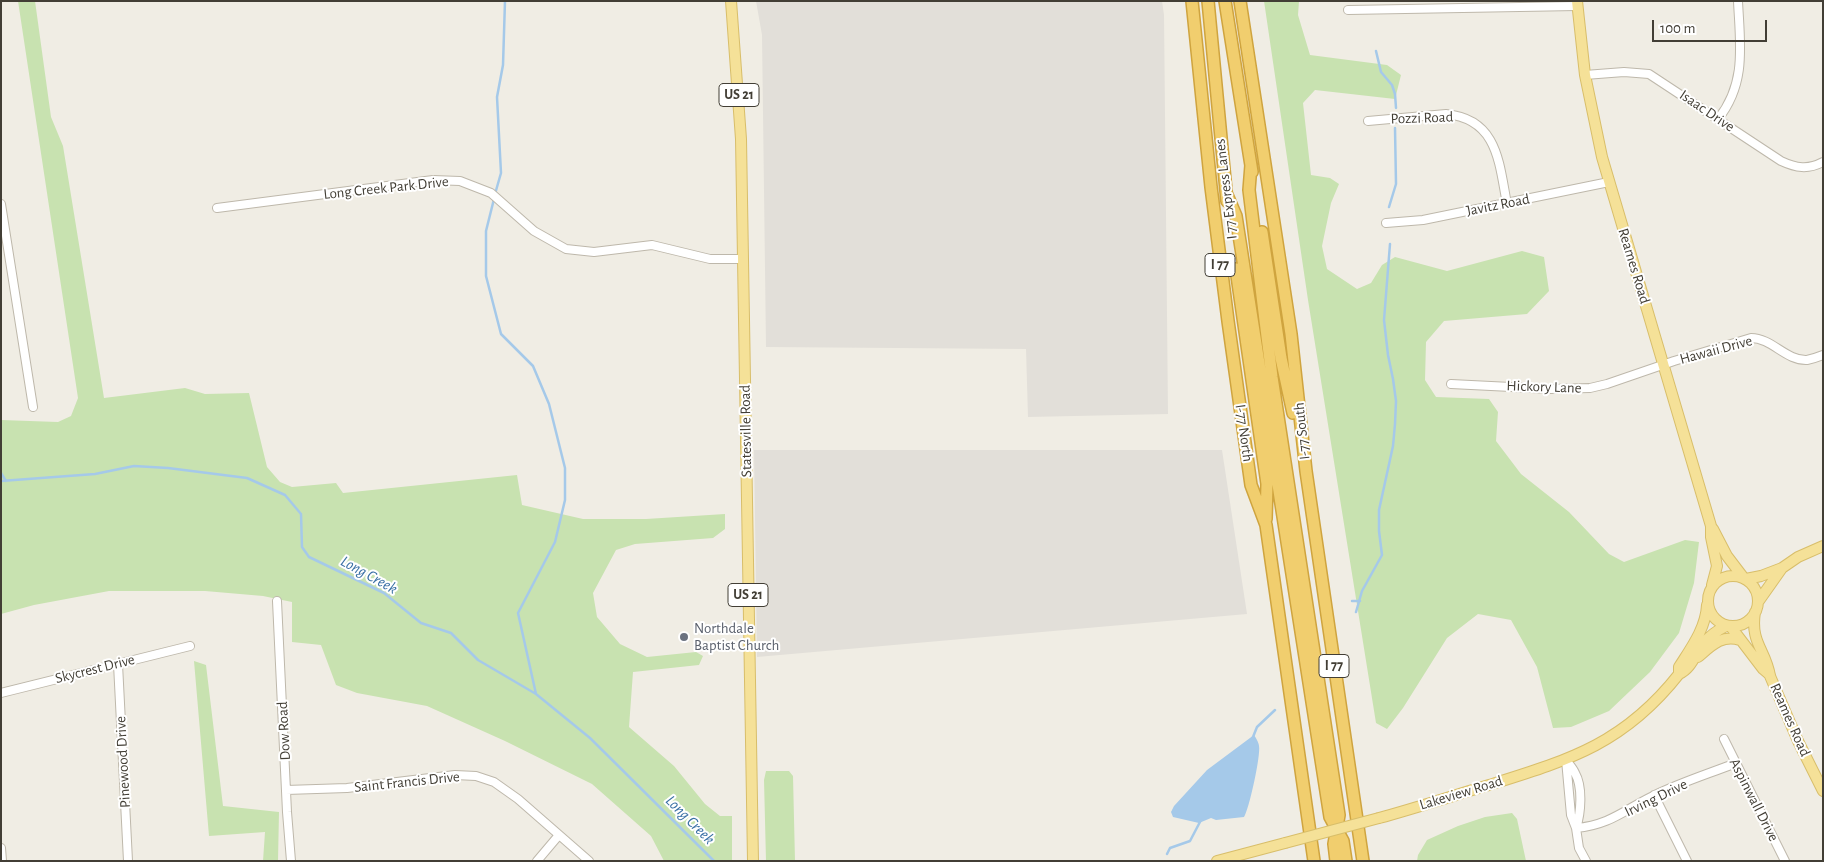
<!DOCTYPE html>
<style>
body{margin:0}
#map{position:relative;width:1824px;height:862px;overflow:hidden;background:#f0ede4;font-family:"Alegreya Sans",sans-serif}
canvas{display:block}
.frame{position:absolute;inset:0;border:2px solid #423e35;pointer-events:none}
.scale{position:absolute;left:1652px;top:20px;width:115px;height:22px;box-sizing:border-box;border:2px solid #423e35;border-top:0;padding-left:6px;font-size:15px;line-height:18px;white-space:nowrap;color:#423e35;-webkit-text-stroke:4px #fff;paint-order:stroke}
</style>
<div id="map">
<canvas width="1824" height="862"></canvas>
<div class="frame"></div>
<div class="scale">100 m</div>
</div>
<script>
const g = document.querySelector('canvas').getContext('2d');
g.lineJoin = 'round';
function fillPath(path, color) {
  g.fillStyle = color;
  g.fill(path, 'evenodd');
}
function stroke(path, color, width, dash) {
  g.strokeStyle = color;
  g.lineWidth = width;
  g.lineCap = dash ? 'butt' : 'round';
  g.setLineDash(dash || []);
  g.stroke(path);
}
function label(font, color, halo, rows, align = 'center') {
  g.font = font + ' "Alegreya Sans",sans-serif';
  g.lineWidth = 4;
  g.setLineDash([]);
  g.textBaseline = 'middle';
  g.strokeStyle = halo;
  g.fillStyle = color;
  for (const [text, x, y, turn = 0] of rows) {
    g.save();
    g.translate(x, y);
    g.rotate((+turn || 0) * Math.PI / 180);
    g.textAlign = isNaN(turn) ? turn : align;
    if (halo) g.strokeText(text, 0, 0);
    g.fillText(text, 0, 0);
    g.restore();
  }
}
fillPath(new Path2D(`
 M756 1H1162L1164 15 1168 414 1028 417 1026 349 766 347 762 35Z
 M754 450H1222L1247 614 757 657Z`), '#e2dfd9');
fillPath(new Path2D(`
 M18 1H35L51 117 63 146 104 398 185 388 205 394 249 393 267 467 280 482 292 487 336 483 343 493 517 475 522 505 583 519H646L725 514V529L713 538 635 544 616 550 593 593 597 617 620 644 647 657 696 652 703 656 699 665 633 672 629 727 674 766 705 804 720 816H732V861H664L651 836 592 784 505 741 427 706 357 693 336 685 321 645 292 642V602L263 596 205 591H109L34 605 1 614V420L58 422 71 416 78 398Z
 M1264 1H1299L1298 15 1310 55 1387 65 1401 75 1395 99 1315 90 1303 103 1311 175 1330 178 1339 184 1331 203 1322 246 1327 269 1357 289 1371 283 1382 265 1395 257 1447 271 1522 251 1544 257 1549 291 1527 314 1444 321 1426 342 1425 380 1436 397 1489 399 1498 412 1496 441 1521 474 1569 512 1609 554 1624 562 1685 540 1699 542 1694 583 1679 633 1650 672 1609 711 1571 727 1553 728 1537 667 1511 620 1478 614 1447 638 1403 708 1387 729 1376 723 1308 300Z
 M194 661 206 665 223 806 279 812 278 861H263L265 832 209 836Z
 M766 771H789L793 776 795 861H766L764 780Z
 M1512 813 1517 819 1526 861H1417L1418 855 1427 840 1458 826 1485 817Z`), '#c8e2b0');
fillPath(new Path2D(`
 M1254 735C1256 738 1259 743 1259 746 1261 755 1249 810 1244 817L1216 820 1211 818 1199 823 1173 817 1171 812 1174 806 1207 770Z`), '#a5c9e9');
stroke(new Path2D(`
 M1376 51 1381 72 1392 85 1395 94 1396 108
 M495 194 501 173 497 97 503 65 505 1
 M494 199 486 231V276L501 334 533 366 549 404 565 468V500L555 542 518 613 536 694
 M1389 207 1396 184 1395 128
 M1 473 6 481
 M1 481 95 474 134 466 168 468 247 478 285 495 301 514 302 547 309 557 384 593 421 623 451 633 478 660 536 694 590 738 714 861
 M1352 601H1360
 M1356 612 1362 591 1382 555 1379 531V510L1393 446 1395 424 1396 401 1393 379 1388 355 1384 320 1390 244
 M1253 737 1257 727 1275 710
 M1167 854 1170 848 1190 841 1201 820`), '#a5c9e9', 2.5);
const minor = new Path2D(`
 M1348 10 1577 6
 M1585 75 1624 72 1649 74 1781 161C1796 168 1808 170 1823 162
 M1718 119C1747 83 1740 44 1738 1
 M1368 121 1446 114C1498 119 1499 163 1507 204
 M1 204 33 407
 M217 208 433 180 460 181 491 193 534 231 566 249 594 252 652 245 710 259H743
 M1386 223 1423 220 1609 182
 M1451 384 1551 389 1590 388 1607 384 1674 361 1751 338C1772 338 1786 361 1807 360 1812 359 1818 357 1823 355
 M277 601 287 812 291 861
 M118 664 128 861
 M1 693 190 646
 M1724 739 1785 861
 M1566 760 1571 815 1576 828 1579 848 1586 861
 M1566 760C1569 764 1573 768 1575 773 1583 787 1581 813 1576 828
 M286 790 347 788 455 775 476 776 494 782 518 799 589 861
 M1654 795 1687 861
 M1576 828C1610 825 1624 810 1653 796 1679 783 1708 774 1736 763
 M1 848 2 861
 M537 861 559 835`);
const major = new Path2D(`
 M731 1 741 139 753 861
 M1577 1 1585 75 1602 157 1711 526V537L1717 566 1712 585
 M1713 529 1727 556 1743 577
 M1708 601a25 25 0 1 1 50 0a25 25 0 1 1-50 0Z
 M1746 579 1761 576 1782 568
 M1758 602 1782 568 1798 557 1823 546
 M1755 612C1750 643 1766 650 1770 676L1798 741 1823 791
 M1731 627 1763 669 1770 675
 M1698 657C1711 646 1722 634 1740 640
 M1679 674V667C1691 648 1706 628 1707 605
 M1379 818C1416 808 1452 796 1489 785 1569 760 1624 744 1679 674 1692 668 1695 654 1704 643 1710 635 1718 630 1726 626
 M1217 861 1285 843`);
const highway = new Path2D(`
 M1192 1 1211 187 1228 321 1251 485 1266 525 1314 861
 M1208 1 1227 201
 M1225 1 1252 172
 M1240 1 1291 334 1306 471 1363 861
 M1251 165 1249 190 1272 377 1339 815 1334 844 1336 861
 M1227 195 1236 216 1330 817 1343 841 1346 861
 M1262 232 1281 358 1293 413
 M1236 269 1267 484 1266 519`);
stroke(minor, '#beb8ab', 10);
stroke(major, '#d8be6a', 12);
stroke(highway, '#cfa43f', 14);
stroke(minor, '#fff', 8);
stroke(major, '#f5e198', 10);
stroke(highway, '#f1ce6e', 11);
const majorBridge = new Path2D(`
 M1285 843 1379 818`);
stroke(majorBridge, '#d8be6a', 12, []);
stroke(majorBridge, '#f5e198', 10);
for (const [x, y, r, color] of [
 [684,637,5,"#6b7280"]
]) {
  const dot = new Path2D();
  dot.arc(x, y, r, 0, 2 * Math.PI);
  g.fillStyle = color;
  g.fill(dot);
  stroke(dot, '#fff', 2);
}
for (const [x, y, w] of [
 [739,95,40],
 [1220,265,30],
 [748,595,40],
 [1334,666,30]
]) {
  const box = new Path2D();
  box.roundRect(x - w / 2, y - 11.5, w, 23, 4);
  g.fillStyle = '#fff';
  g.fill(box);
  stroke(box, '#423e35', 1);
}
label('bold 14px', '#423e35', null, [
 ["US 21",739,95],
 ["I 77",1220,265],
 ["US 21",748,595],
 ["I 77",1334,666]
]);
label('15px', '#423e35', '#fff', [
 ["Isaac Drive",1707,111,34],
 ["Pozzi Road",1422,118,-2],
 ["Long Creek Park Drive",386,188,-6],
 ["I 77 Express Lanes",1226,189,-97],
 ["Javitz Road",1498,205,-11],
 ["Reames Road",1634,266,73],
 ["Hawaii Drive",1716,350,-15],
 ["Hickory Lane",1544,387,2],
 ["Statesville Road",746,431,-91],
 ["I-77 South",1302,431,-96],
 ["I-77 North",1244,433,82],
 ["Skycrest Drive",95,669,-14],
 ["Reames Road",1790,720,66],
 ["Dow Road",284,731,-93],
 ["Pinewood Drive",123,762,-93],
 ["Saint Francis Drive",407,782,-6],
 ["Lakeview Road",1461,793,-17],
 ["Irving Drive",1656,798,-26],
 ["Aspinwall Drive",1754,800,63]
]);
label('15px', '#5b616d', '#fff', [
 ["Northdale",694,628],
 ["Baptist Church",694,645]
], 'left');
label('italic 16px', '#386fa4', '#fff', [
 ["Long Creek",369,575,29],
 ["Long Creek",690,820,45]
]);
</script>
